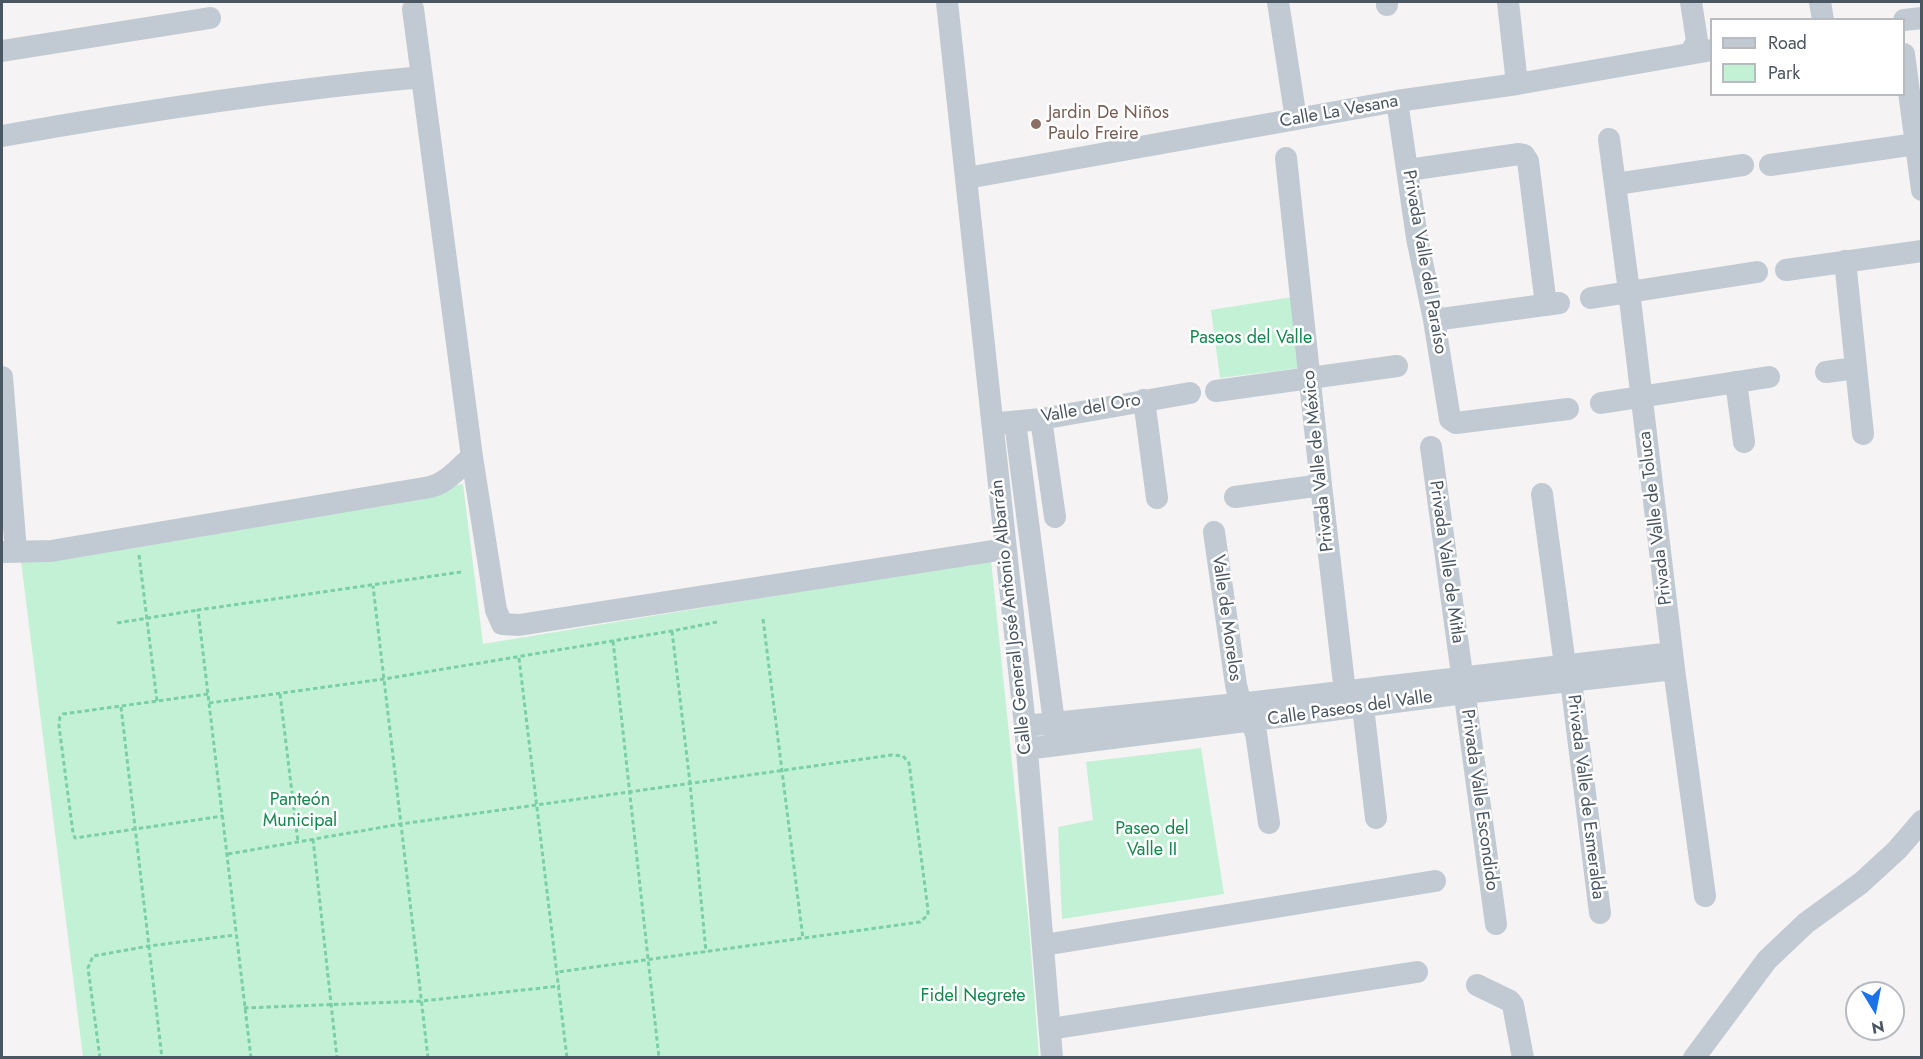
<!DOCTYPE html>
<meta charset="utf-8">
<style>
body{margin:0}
#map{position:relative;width:1923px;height:1059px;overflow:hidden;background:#f5f3f3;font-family:Jost,sans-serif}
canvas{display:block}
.frame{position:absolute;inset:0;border:3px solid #4a5661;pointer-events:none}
.legend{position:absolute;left:1710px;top:18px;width:195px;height:78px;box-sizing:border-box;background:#fff;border:2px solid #b7bbc0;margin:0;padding:8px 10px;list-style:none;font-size:18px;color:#4a5661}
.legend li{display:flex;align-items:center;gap:12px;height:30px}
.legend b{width:30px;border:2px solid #b7bbc0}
.north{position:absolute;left:1845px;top:981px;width:60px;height:60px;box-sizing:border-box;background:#fff;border:2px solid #b7bbc0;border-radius:50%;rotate:170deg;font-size:16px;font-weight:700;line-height:24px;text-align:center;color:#4a5661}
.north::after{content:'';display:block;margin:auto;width:21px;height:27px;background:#1a73e8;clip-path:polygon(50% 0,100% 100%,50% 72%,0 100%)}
</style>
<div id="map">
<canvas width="1923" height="1059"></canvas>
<div class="frame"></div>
<ul class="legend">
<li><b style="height:8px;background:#c1cad2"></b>Road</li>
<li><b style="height:16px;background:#c3f1d5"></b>Park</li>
</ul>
<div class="north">N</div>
</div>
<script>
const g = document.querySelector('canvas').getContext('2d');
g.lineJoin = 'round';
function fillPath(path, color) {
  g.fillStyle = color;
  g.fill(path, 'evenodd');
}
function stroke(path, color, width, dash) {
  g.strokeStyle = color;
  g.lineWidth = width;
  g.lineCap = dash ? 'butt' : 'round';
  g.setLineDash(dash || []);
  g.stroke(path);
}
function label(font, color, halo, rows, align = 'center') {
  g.font = font + ' Jost,sans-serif';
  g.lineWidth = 5;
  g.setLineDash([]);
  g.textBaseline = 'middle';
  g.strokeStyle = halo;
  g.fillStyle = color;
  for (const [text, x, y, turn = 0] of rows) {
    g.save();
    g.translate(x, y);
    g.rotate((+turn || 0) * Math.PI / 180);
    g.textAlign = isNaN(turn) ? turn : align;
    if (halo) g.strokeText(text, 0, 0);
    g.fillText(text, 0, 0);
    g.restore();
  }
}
fillPath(new Path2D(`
 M1292 297 1300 368 1220 378 1211 310Z
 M463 484 483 644 991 560 1029 927 1039 1057H83L21 561 271 519Z
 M1201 748 1224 894 1062 919 1058 827 1093 820 1086 762Z`), '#c3f1d5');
stroke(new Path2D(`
 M139 555 157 701
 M763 619 803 939
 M117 623 198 610
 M672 631 690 783 706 952
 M613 641 659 1058
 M519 658 567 1058
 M208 694 63 714 60 717 59 726 73 833 75 838 223 816
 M280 694 298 842
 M209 703 384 679 672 631 717 622
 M121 707 162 1058
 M313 839 337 1058
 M228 854 401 824 373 586
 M244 1008 422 1001 560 986
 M100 1058 88 968 93 956 149 946 235 935
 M251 1058 198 610 461 572
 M428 1058 401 824 892 755 903 756 909 763 928 910V915L920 922 558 972`), '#7ad0a6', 3, [4.5, 3]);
stroke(new Path2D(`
 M947 2 1025 726 1052 1058
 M1278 2 1296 119
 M1387 2V5
 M1508 2 1517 84
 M1820 2 1823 20
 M413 9 472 457 496 610 502 624 519 625 1005 549
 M1904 20 1922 18
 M2 51 210 18
 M1690 54 1697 41 1691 2
 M1904 54 1922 190
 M1397 101 1417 238 1434 320 1450 419 1456 423 1568 409
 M2 136C141 111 282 90 422 77
 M1609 139 1629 291 1674 669 1705 896
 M1286 158 1321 485 1345 692
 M1770 165 1916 144
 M1408 170 1519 154 1524 155 1528 161 1546 305
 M967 178 1397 101 1517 84 1712 50
 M1616 184 1743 165
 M1845 261 1863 434
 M1786 270 1922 251
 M1591 298 1757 272
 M1434 320 1559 303
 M1826 372 1856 368
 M2 377 16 551
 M1736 382 1744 442
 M1216 391 1397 366
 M1144 400 1157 498
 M1601 403 1769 377
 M1041 419 1055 517
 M1015 422 1056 738
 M1000 423 1041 419 1190 393
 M1431 447 1496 924
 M1542 494 1565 665
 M1235 497 1321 485
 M1214 532 1236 685 1239 697 1256 733 1269 823
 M2 552 51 551 430 487C447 483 458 468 472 457
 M1571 681 1600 913
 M1363 707 1376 818
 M1025 726 1256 702 1672 653
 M1026 749 1465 693 1674 669
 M1044 945 1435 881
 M1477 985 1510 1001 1513 1005 1523 1058
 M1050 1029 1417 972
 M1694 1058 1767 960 1806 923 1861 883 1897 850 1922 821`), '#c1cad2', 22);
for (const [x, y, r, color] of [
 [1036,124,6,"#8d6e63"]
]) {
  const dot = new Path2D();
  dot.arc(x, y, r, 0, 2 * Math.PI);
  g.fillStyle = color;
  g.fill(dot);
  stroke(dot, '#fff', 2);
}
label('18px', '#4a5661', '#fff', [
 ["Calle La Vesana",1339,112,-10],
 ["Privada Valle del Paraíso",1424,262,80],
 ["Valle del Oro",1091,409,-10],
 ["Privada Valle de México",1319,461,-96],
 ["Privada Valle de Toluca",1656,518,-97],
 ["Privada Valle de Mitla",1446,562,82],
 ["Calle General José Antonio Albarrán",1012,617,-96],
 ["Valle de Morelos",1226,618,82],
 ["Calle Paseos del Valle",1350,709,-8],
 ["Privada Valle de Esmeralda",1585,797,83],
 ["Privada Valle Escondido",1479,800,82]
]);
label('18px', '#785e54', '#fff', [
 ["Jardin De Niños",1048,114],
 ["Paulo Freire",1048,135]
], 'left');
label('18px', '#17864f', '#fff', [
 ["Paseos del Valle",1251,339],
 ["Panteón",300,801],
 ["Municipal",300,822],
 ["Paseo del",1152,830],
 ["Valle II",1152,851],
 ["Fidel Negrete",973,997]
]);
</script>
